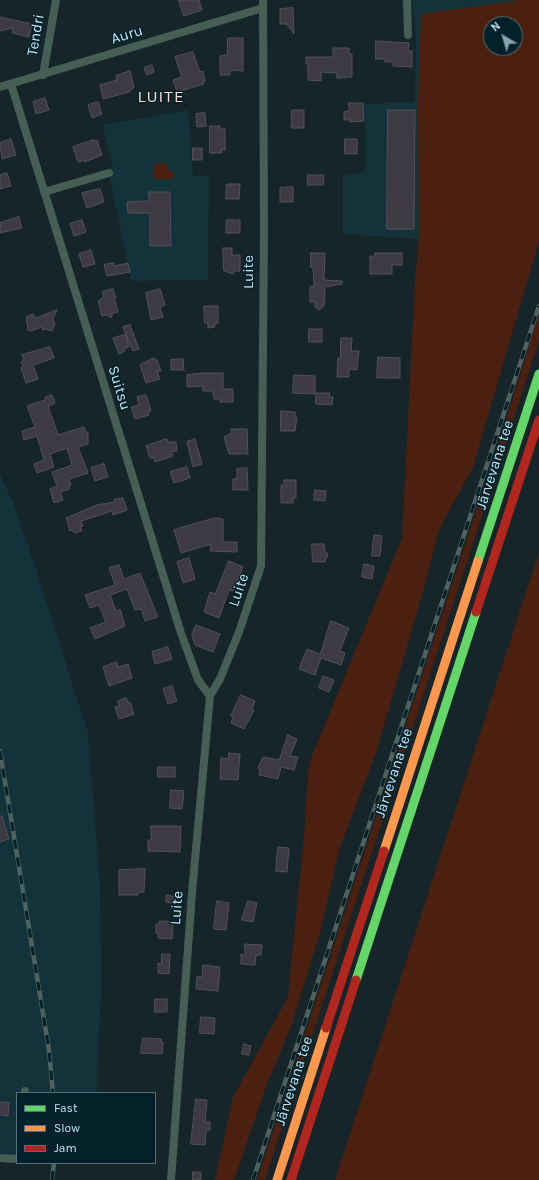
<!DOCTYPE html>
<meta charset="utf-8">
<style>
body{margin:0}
#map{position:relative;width:539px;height:1180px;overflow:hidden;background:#16252a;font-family:Karla,sans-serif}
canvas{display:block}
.legend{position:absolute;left:16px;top:1092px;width:140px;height:72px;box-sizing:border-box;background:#042028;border:1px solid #4f707a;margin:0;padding:5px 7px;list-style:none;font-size:12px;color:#c0e8f6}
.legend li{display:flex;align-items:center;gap:8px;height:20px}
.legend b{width:20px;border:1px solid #4f707a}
.north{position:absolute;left:483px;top:16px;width:40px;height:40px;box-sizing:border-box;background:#042028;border:1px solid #4f707a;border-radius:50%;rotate:322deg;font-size:11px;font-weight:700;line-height:16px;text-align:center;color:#c0e8f6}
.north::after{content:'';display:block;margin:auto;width:14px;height:18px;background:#84a4af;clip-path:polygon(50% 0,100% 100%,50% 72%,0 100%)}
</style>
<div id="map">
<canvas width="539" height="1180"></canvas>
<ul class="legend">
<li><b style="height:5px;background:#63d668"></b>Fast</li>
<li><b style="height:5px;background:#ff974d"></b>Slow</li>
<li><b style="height:5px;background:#b3261e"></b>Jam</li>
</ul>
<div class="north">N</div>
</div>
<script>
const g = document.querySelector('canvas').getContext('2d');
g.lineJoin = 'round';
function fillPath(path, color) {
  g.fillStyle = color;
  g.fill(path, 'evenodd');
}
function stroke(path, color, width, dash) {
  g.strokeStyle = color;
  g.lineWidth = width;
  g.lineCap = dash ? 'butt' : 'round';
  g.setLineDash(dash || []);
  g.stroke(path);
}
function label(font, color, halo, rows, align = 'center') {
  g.font = font + ' Karla,sans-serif';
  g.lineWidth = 3;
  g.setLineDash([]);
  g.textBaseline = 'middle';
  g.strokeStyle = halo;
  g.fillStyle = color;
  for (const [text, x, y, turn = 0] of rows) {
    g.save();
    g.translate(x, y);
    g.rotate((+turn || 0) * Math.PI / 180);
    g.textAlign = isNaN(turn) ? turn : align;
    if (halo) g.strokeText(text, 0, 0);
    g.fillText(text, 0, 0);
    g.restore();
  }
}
fillPath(new Path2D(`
 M412 0H521L421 14 418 103 419 239 343 234V176L365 172V104L415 102 416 34Z
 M188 110 193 176 209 175 208 280 131 281 108 168 113 166 102 125Z
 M0 475 12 500 33 560 88 733 100 884 101 987 97 1093H17V1155L0 1154Z`), '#14323a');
fillPath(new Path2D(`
 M521 0H539V241L473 467 439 530 424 588 376 753 339 850 321 929 291 1027 267 1084 234 1180H215L233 1097 288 997 304 836 309 763 402 538 415 280 419 239 418 103 421 14ZM491 24H515V48H491Z
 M156 163H166L168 165V170L174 172V179H157L153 176V167Z
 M539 313V341L265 1180H257L510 407Z
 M539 552V1180H335Z`), '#4b2010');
const building = new Path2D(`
 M179 0H199L202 10 184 16Z
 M293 8 294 34 287 24H280V9Z
 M0 17 32 24 29 37 12 33 13 28 0 31Z
 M228 38H243V71L230 70V75H220V56L227 55Z
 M376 41 409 43 408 51H412V67L393 66V62H385V59H376Z
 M333 48H349V54H352V77L337 78 336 73 321 72V81L308 80V64H306V57H333Z
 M193 52 200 72 203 71 205 81H203L204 84 177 92 173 80 182 77 175 57Z
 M152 65 154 72 147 75 144 68Z
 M130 71 134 87 129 92 103 99 100 85 117 80 116 76Z
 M45 98 49 110 36 114 33 102Z
 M98 102 102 114 92 118 88 105Z
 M349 103H363L364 121 350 122V120H344V112L349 111Z
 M292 110H304V128H292Z
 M388 110H415L414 229H387Z
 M205 113 206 126 197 127 196 114Z
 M210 126H220V129H225V150H221L222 153H210Z
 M11 139 16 155 2 159 0 143Z
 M345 139H357V154H345Z
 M93 140V141L97 140 102 155 85 162V160L78 162 73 147Z
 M193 148H202V160H193Z
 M7 173 11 186 0 189V175Z
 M308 175H324L323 185H308Z
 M227 184H240L239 199H226Z
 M293 187V202H280V188Z
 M100 189 104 202 87 208 82 193Z
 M149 192H170L171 246H150V213H128L127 202 149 201Z
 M19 217 22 228 0 233V223Z
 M82 220 86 232 74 236 70 224Z
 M227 220H240V233H226Z
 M223 248H232V255H240V271H235L233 274 224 271Z
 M91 250 95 264 83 267 79 254Z
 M311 253H325L324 280 342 281V284L325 287 324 306 319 310 315 307V302H310V286L314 287 313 267H311Z
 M375 253H402V265H392V274H370V256H375Z
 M114 263V266L128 263 130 272 107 276 104 265Z
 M113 289 116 298 114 299 118 312 113 313 111 318 107 315 102 316 98 301 104 297 102 292Z
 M160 289 165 305 160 307 163 317 151 320 146 293Z
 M204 306H218V323H215V327L208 328V323H205Z
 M57 310 53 319 55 324 52 331 46 329 43 330 42 327 31 331 28 330 26 317 33 314 35 318Z
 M130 325 139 349 133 351 126 335 129 347 125 348V351L119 354 113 338 126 334 123 327Z
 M309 329H322V342H309Z
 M341 338H352L351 351H359L357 370 349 369V377H337L338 358H340Z
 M50 347 54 358 33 365 38 379 26 383 21 368 23 367 21 362 24 360 22 355Z
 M378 357 400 358V378H377Z
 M154 358 155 360H157L161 371H157L160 379 146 383 140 365Z
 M183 359 184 370H171V360Z
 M203 373H223V389H233V402H220V399H214L213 391H203V386L187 387V375Z
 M294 375 315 376V394L293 393Z
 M316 393H330L329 397H333L332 405 316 404Z
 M52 395 55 403 48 406 58 435 84 427 86 433 88 432V444L78 447 88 473 69 479 71 485H68L70 489 60 492 63 500 54 503 50 489 57 486 52 472 72 465 67 448 50 454 54 467 37 473 34 464 44 460 37 436 24 440 22 431 35 427 27 406 45 400V398Z
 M146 395 151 411 148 412 149 415 135 419 131 407 139 405 137 397Z
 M281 411 295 412V417H297L295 431H281Z
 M231 429H247L248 454H229L224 437 232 433Z
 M167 439 168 442H176L177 451 171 452 173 456 155 462 153 457 150 458 146 446Z
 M195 439 202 464 193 467 187 442Z
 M104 464 108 477 95 481 91 468Z
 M187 467 190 478 174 483 170 472Z
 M247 468 248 490H233V479H237V469Z
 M284 480H296V498H293V503H281V485H284Z
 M315 490 326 491 325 501 314 500Z
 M123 498 127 510 113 515 112 511 81 521 83 526 80 527 82 531 74 533 73 530 70 531 66 518 97 505 115 502 114 500Z
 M215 518 223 519V542H237V552L210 551 211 544 181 553 174 530Z
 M374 535 382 536 380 556H372Z
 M312 544H324L325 551 328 554 325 562H313Z
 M189 558 195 579 183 583 177 562Z
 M229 561 243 567 233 591 229 590 219 618 204 612 210 592 215 594Z
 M364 564 374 566 372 579 362 577Z
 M119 565 124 579 140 573 158 617 145 621 141 609 135 610 127 589 110 595 116 611 120 609 125 626 95 639 90 628 106 622 99 605 90 608 85 595 115 585 109 568Z
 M331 621 349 628 340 651 345 653 341 665 321 658 315 675 299 669 307 649 320 654Z
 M196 625 220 634 213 652 195 645 192 635Z
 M168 647 172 659 155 664 152 652Z
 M117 662 118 667 128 664 132 678 109 686 103 667Z
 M323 676 334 680 329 692 319 688Z
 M172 686 177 701 168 704 163 689Z
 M241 695 255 701 252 709 254 710 244 729 231 723 233 717 231 716Z
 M126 698 128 703 130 702 134 714 119 719 115 707 119 706 118 701Z
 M288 735 297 739 290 756 298 757 294 770 281 767 278 779 259 775 260 769 258 768 263 757 279 760Z
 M229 753 240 754 238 780 220 779 221 758 228 759Z
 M158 767H175V777H158Z
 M171 790 184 791 182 809 170 808Z
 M0 816H2L9 839 0 842Z
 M151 826H181L180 852 148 851V840H151Z
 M278 847 289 848 287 872 276 871Z
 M145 869 144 892H138V895H119V870Z
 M167 895 176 897 175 904 166 902Z
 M217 901 229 903 226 930 214 929Z
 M248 901 257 903 253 922 242 920Z
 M160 921 173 922 172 939 158 938 159 934 156 933V924H159Z
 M245 944 262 945 261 955H256L255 965 241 964V954L245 955Z
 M162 954H170L169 974 158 973V963L161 964Z
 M203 965 220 967 218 991 196 989 197 976 202 977Z
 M155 999H167V1012H155Z
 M201 1017 215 1018 214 1034 200 1033Z
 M143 1038 161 1039V1042H163L162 1054 141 1053Z
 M244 1044 251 1046 249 1055 242 1054Z
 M196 1099 207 1100 205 1122H210V1130H206L205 1145 191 1144Z
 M0 1102 9 1103 8 1116 0 1115Z
 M193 1172H201V1180H193Z`);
fillPath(building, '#3d3a43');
stroke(building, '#545059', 1);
stroke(new Path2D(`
 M407 0 408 35
 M43 75 56 0
 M11 84 181 633 198 680 210 696
 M0 87 263 8
 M44 192 109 173
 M25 1093V1091
 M0 1158 17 1159
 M171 1180 192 893 210 696 220 679 239 632 261 566 264 232 263 0`), '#465f54', 8);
stroke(new Path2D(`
 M478 561 539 374
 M356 980 476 612`), '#63d668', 9);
stroke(new Path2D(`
 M384 851 478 561
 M277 1180 326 1028`), '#ff974d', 9);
stroke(new Path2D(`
 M476 612 539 420
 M326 1028 384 851
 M291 1180 356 980`), '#b3261e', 9);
const rail = new Path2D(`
 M0 751 49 1050 53 1093
 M52 1180 54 1163
 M253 1180 539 306`);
stroke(rail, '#4e625f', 4.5);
stroke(rail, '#042028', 3, [9]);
label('15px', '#c0e8f6', '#042028', [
 ["Tendri",36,35,-80],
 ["Auru",127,35,-17],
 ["Luite",249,272,-90],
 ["Suitsu",119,388,73],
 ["Järvevana tee",495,465,-72],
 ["Luite",239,590,-71],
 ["Järvevana tee",394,773,-72],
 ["Luite",177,908,-86],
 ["Järvevana tee",294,1081,-72]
]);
g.letterSpacing = '1px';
label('17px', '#fddcd1', '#042028', [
 ["LUITE",161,97]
]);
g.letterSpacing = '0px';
</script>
